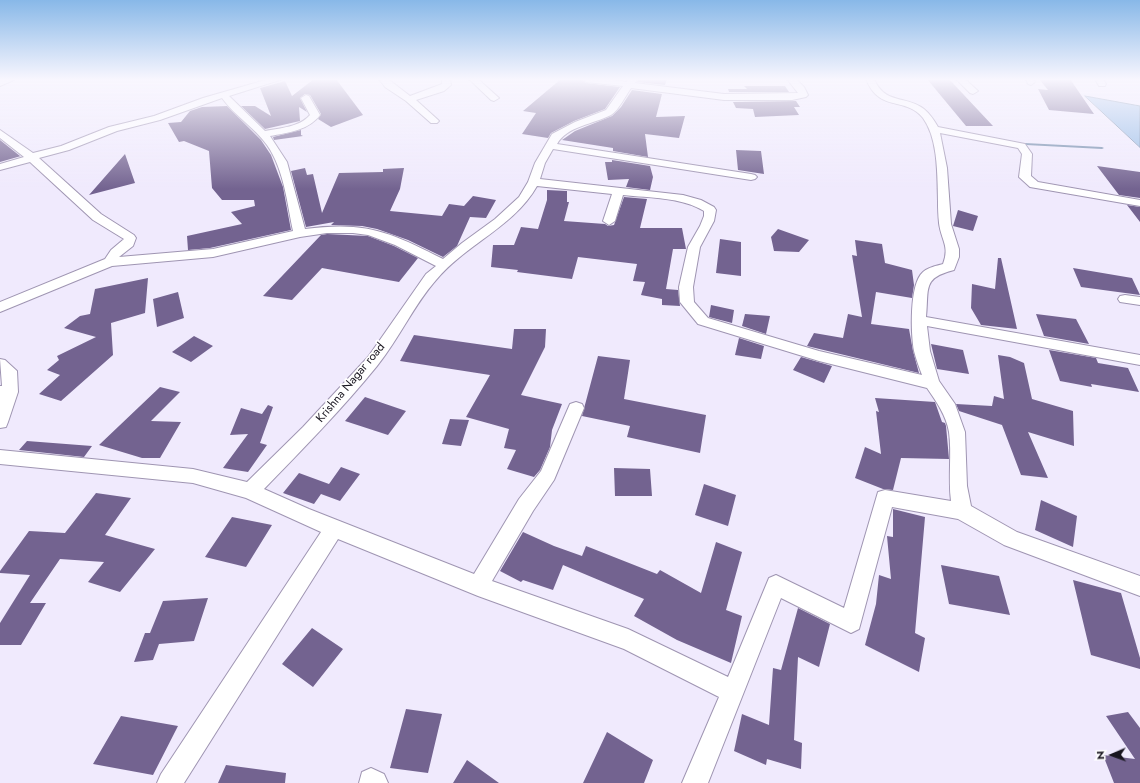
<!DOCTYPE html>
<style>
body{margin:0}
#map{position:relative;width:1140px;height:783px;overflow:hidden;background:#f0eafd;font-family:Jost,sans-serif}
canvas{display:block}
.north{position:absolute;left:1092px;top:735px;width:40px;height:40px;-webkit-text-stroke:3px #fff;paint-order:stroke;rotate:268deg;font-size:11px;font-weight:700;line-height:16px;text-align:center;color:#18151f}
.north::after{content:'';display:block;margin:auto;width:14px;height:18px;background:#18151f;clip-path:polygon(50% 0,100% 100%,50% 72%,0 100%)}
</style>
<div id="map">
<canvas width="1140" height="783"></canvas>
<div class="north">N</div>
</div>
<script>
const g = document.querySelector('canvas').getContext('2d');
g.lineJoin = 'round';
function fillPath(path, color) {
  g.fillStyle = color;
  g.fill(path, 'evenodd');
}
function stroke(path, color, width, dash) {
  g.strokeStyle = color;
  g.lineWidth = width;
  g.lineCap = dash ? 'butt' : 'round';
  g.setLineDash(dash || []);
  g.stroke(path);
}
function label(font, color, halo, rows, align = 'center') {
  g.font = font + ' Jost,sans-serif';
  g.lineWidth = 3.5;
  g.setLineDash([]);
  g.textBaseline = 'middle';
  g.strokeStyle = halo;
  g.fillStyle = color;
  for (const [text, x, y, turn = 0] of rows) {
    g.save();
    g.translate(x, y);
    g.rotate((+turn || 0) * Math.PI / 180);
    g.textAlign = isNaN(turn) ? turn : align;
    if (halo) g.strokeText(text, 0, 0);
    g.fillText(text, 0, 0);
    g.restore();
  }
}
const water = new Path2D(`
 M1085 96 1140 106V147Z`);
fillPath(water, '#99bde7');
stroke(water, '#728bab', 1);
fillPath(new Path2D(`
 M1025 143 1102 147 1104 148 1102 149 1026 145H1025Z`), '#728bab');
fillPath(new Path2D(`
 M314 79H336L363 115 331 127 318 119 321 114 310 95 305 94 300 98 307 112 299 107 300 121 265 129 241 106H255L271 116 260 88 285 81 292 96Z
 M561 79H581L586 83 620 87 605 109 574 121 551 133 548 138 522 134 536 113 523 111Z
 M638 79H667L665 85 637 82Z
 M927 79H949L993 126H966Z
 M1039 79H1070L1094 114 1049 110 1038 89 1048 90Z
 M744 86H785L789 92H729L728 89H747Z
 M632 90 662 94 656 117 685 116 679 138 645 134 648 157 613 151V148L562 140 575 131 612 116 621 107Z
 M796 101 800 107H794L799 115 755 117 753 109 736 108 733 102Z
 M227 106 261 140 271 155 283 187 291 230 210 248 188 250 187 236 242 224 231 212 255 206 254 200H222L212 188 209 151 184 141 179 142 168 123 181 122 190 111 202 107Z
 M301 130V135L303 136 274 140 273 137Z
 M0 140 20 156H21L0 162Z
 M736 150 761 151 764 174 738 170Z
 M125 154 135 183 89 195Z
 M612 160 650 166 653 177 650 190 626 187 629 179 608 180 605 162H612Z
 M1097 166 1140 172V198L1119 195Z
 M305 168 307 175 313 174 322 213 339 173 383 172V169L404 168 400 189 390 211 442 216 449 204 464 206 473 196 496 200 486 218 470 217 457 246 443 257 408 240 377 229 362 226 331 225 334 222 306 227 291 171Z
 M547 190 567 191V202H569L564 221 605 224 608 226 614 225 624 197 647 199 640 228H682L686 249H673L666 289 678 290 680 306 662 305V299L641 295 645 282 633 281 637 264 578 257 572 279 517 272 518 270 491 267 493 245H514L521 227 538 229 547 200Z
 M1127 205 1140 207V222Z
 M958 210 978 216 973 231 953 226Z
 M778 229 809 240 799 252 774 251 771 237Z
 M327 234 368 236 394 246 418 258 399 282 322 268 292 300 263 296 321 235Z
 M720 239 741 242V276L716 273Z
 M855 240 882 244 885 263 912 270 914 285 912 298 876 292 871 324 909 329 913 351 919 373 807 346 814 333 843 338 848 314 862 317 852 255 857 256Z
 M998 258H1001L1017 329 981 325 971 308 972 284 995 289Z
 M1073 268 1132 278 1140 295 1081 287Z
 M148 278 145 313 111 323 113 355 61 401 39 394 60 375 47 370 59 360 57 356 96 337 64 328 80 316 90 314 95 289Z
 M178 292 184 318 157 327 153 299Z
 M711 305 734 310 732 323 709 317Z
 M745 314 770 316 766 334 742 326Z
 M1036 314 1076 319 1089 344 1044 336Z
 M514 329H546L545 347 521 395 562 404 552 430 550 447 540 470 534 477 507 469 516 450 504 448 509 429 466 417 490 375 400 361 414 335 512 349Z
 M194 336 213 346 191 362 172 352Z
 M739 338 764 346 761 359 735 355Z
 M931 344 963 350 969 374 937 369Z
 M1049 350 1096 358 1098 363 1128 368 1139 392 1091 384 1092 387 1060 381Z
 M998 355 1010 357 1024 363 1032 399 1073 411 1074 446 1028 432 1048 478 1021 475 1002 425 959 411 956 404 992 406 994 396 1004 399Z
 M598 356 630 360 624 399 706 415 700 453 627 437 630 426 582 416Z
 M801 357 832 366 824 383 793 370Z
 M160 387 180 392 151 421 181 422 160 458H142L99 445Z
 M365 397 406 411 388 435 345 421Z
 M875 398 935 402 942 422 945 423 946 426 949 459 901 458 893 490 883 489 855 478 865 447 881 454 876 411 879 412Z
 M268 405 273 407 260 443 267 445 248 472 223 468 248 434 230 435 241 408 262 414Z
 M450 419 469 420 461 446 442 444Z
 M27 441 92 446 84 457 19 450Z
 M341 467 360 474 340 501 321 494 314 504 283 493 299 473 329 484Z
 M614 468 650 469 652 496H615Z
 M704 484 736 495 728 526 695 515Z
 M96 493 131 498 105 535 155 549 120 592 88 582 104 562 60 559 30 603H46L21 645H0V623L30 575 0 573V571L29 531 65 533Z
 M1041 500 1077 516 1073 547 1035 530Z
 M893 509 925 517 915 633 925 638 919 672 865 645 876 604 879 575 891 579 887 536 893 537Z
 M232 517 272 525 246 567 205 557Z
 M523 532 554 546 582 556 586 546 657 574 660 570 701 593 716 542 742 552 726 610 742 616 731 663 677 640 634 616 644 599 563 565 553 590 523 580 521 582 500 571Z
 M941 565 999 576 1010 615 949 604Z
 M1073 580 1121 593 1140 658V669L1091 655Z
 M208 598 194 641 159 644 153 660 134 662 145 633H150L163 601Z
 M798 608 830 624 819 667 798 657 794 740 802 743 801 769 767 759 766 765 734 751 742 714 769 725 773 668 781 670Z
 M312 628 343 649 313 687 282 664Z
 M406 709 442 714 428 773 390 768Z
 M1128 712 1140 728V783H1114L1103 755 1135 759 1106 716Z
 M121 716 178 726 153 775 93 764Z
 M607 732 653 760 644 783H583Z
 M467 760 499 783H453Z
 M226 765 286 773 285 783H218Z`), '#736390');
const minor = new Path2D(`
 M3 79H16L0 86V80Z
 M269 79H283L229 96 265 131C280 128 300 127 310 115L301 98 306 95 309 96 320 115C309 130 288 133 270 136L287 162 305 229C366 221 390 232 443 259L462 243 495 219 519 197 528 182 535 163 552 134 575 122 606 110 623 86 586 82 582 79H607L627 82 628 79H637L635 83 724 94 798 93 787 79H796L804 87 808 95 806 97 792 100H724L631 88C626 95 619 110 611 115 594 124 567 126 557 144L751 174 755 175 757 177 755 179 751 180 553 149 545 163 540 179 683 195 701 200 714 207 716 210 714 221 700 247 693 287 694 302 708 318 819 351 922 375C919 367 916 359 914 351 911 334 909 284 923 272 929 267 936 266 943 264 950 246 941 240 939 223 936 193 942 144 923 118 906 96 879 113 866 79H874C885 105 906 95 924 109 930 114 934 120 938 127L1025 144 1032 154 1031 176 1038 182 1140 200V206L1030 187 1019 177 1022 154 1018 148 940 133 947 168 951 224 959 249V257L954 270C922 278 929 288 926 317L1140 355V365L927 326 930 351 939 381 955 404 965 432 967 486 971 506 1017 532 1140 576V596L1004 545 958 519 892 507 859 629 851 633 781 598 708 783H682L719 697 624 649 478 596 338 539 184 783H157L161 774 321 532 246 498 193 483 0 464V450L193 469 247 482 303 427 368 357 426 274 436 266 395 245 368 235 353 233H327L300 237 213 257 112 266 0 312V302L105 259 111 250 124 239 93 220 30 162 0 170V164L24 157 0 138V130L33 153 61 146 109 127 154 116 203 98ZM222 98C235 116 254 127 267 145 284 169 287 203 293 231L213 249 119 257 133 246 136 238 134 235 101 214 39 158 69 150 117 131 160 120ZM537 186 612 194 603 221 609 225 615 221 623 195C650 198 681 197 704 211V216L700 226 688 247 679 287 680 302 698 324 819 361 927 388C936 401 946 415 949 432 952 454 948 478 951 501L885 490 878 492 844 608 776 575 769 578 728 677 628 629 492 581 533 511 554 480 584 408 582 404 576 402 570 404 541 471 519 499 474 574 309 509 264 489C303 449 342 409 377 366 399 339 413 306 436 280 466 244 514 227 537 186Z
 M379 79H388L410 96 442 84V79H450L451 85 444 91 416 100 437 119 439 121 437 123H431L406 101 385 87Z
 M469 79H478L499 98 494 101 491 100Z
 M956 79H965L978 91 973 94 970 93Z
 M1026 79H1034L1035 82 1031 85 1028 84Z
 M1095 79H1103L1106 84 1105 86H1099Z
 M1125 295 1140 297V305L1120 302 1118 299 1120 296Z
 M0 359 5 360 17 371 18 392 8 422 6 427 0 428V386H2Z
 M371 768 384 774 388 783H359L362 772Z`);
stroke(minor, '#9f95b2', 2);
fillPath(minor, '#fff');
const sky = g.createLinearGradient(0, 0, 0, 189);
sky.addColorStop(0, '#88b8e8');
sky.addColorStop(0.42, '#f8f6fe');
sky.addColorStop(1, '#f8f6fe00');
g.fillStyle = sky;
g.fillRect(0, 0, 1140, 189);
label('12px', '#18151f', '#fff', [
 ["Krishna Nagar road",351,383,-50]
]);
</script>
